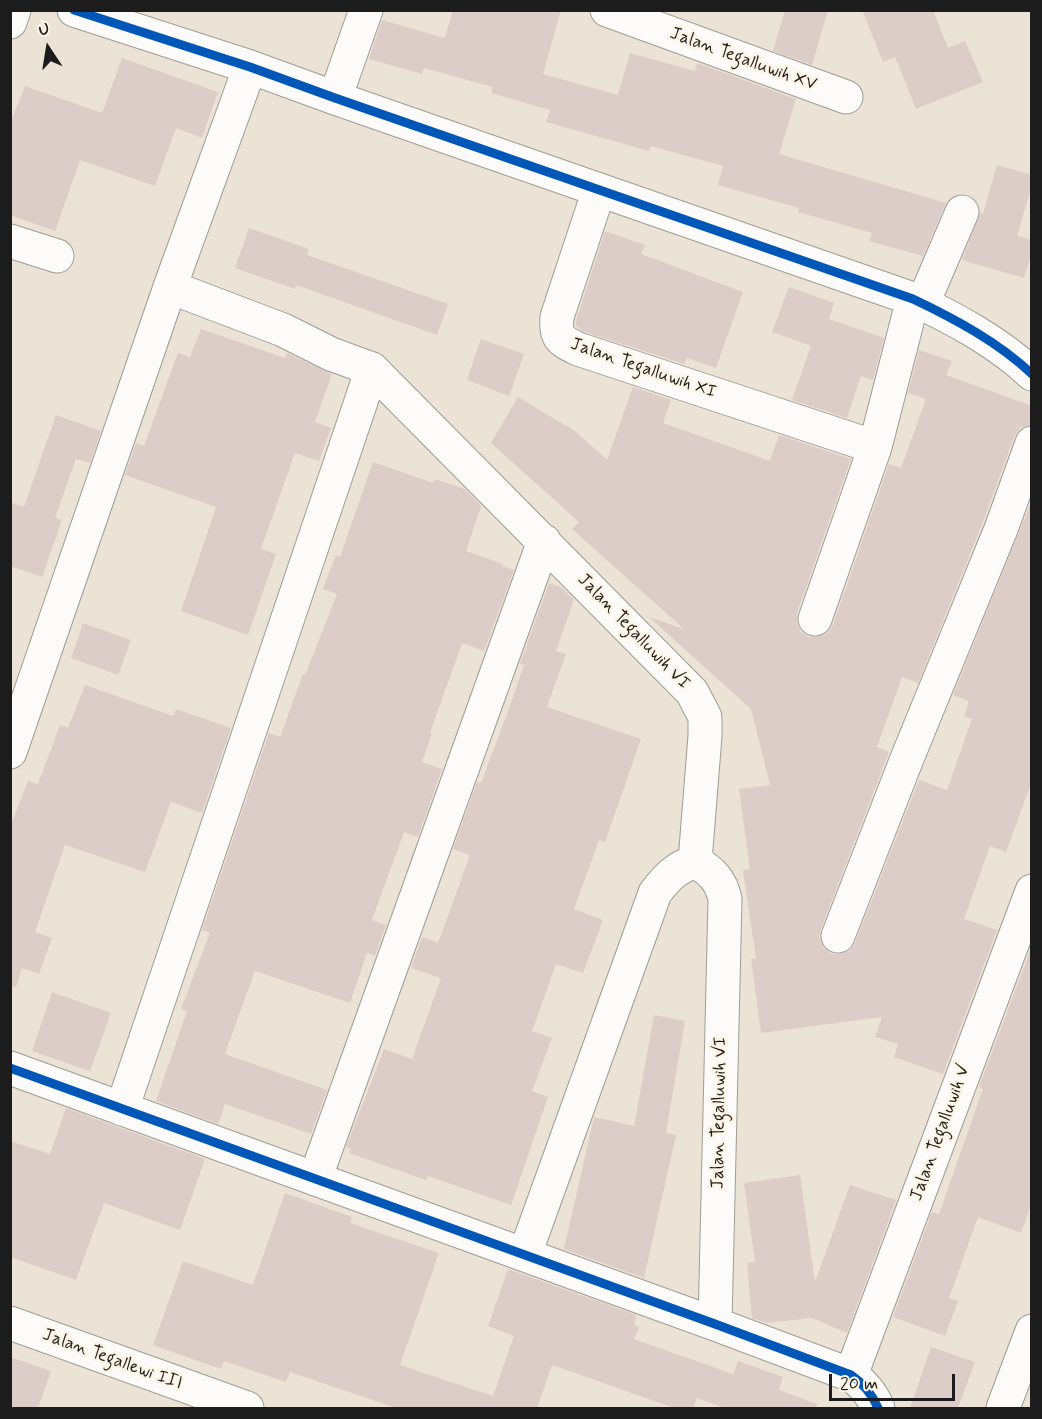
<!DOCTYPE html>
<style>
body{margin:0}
#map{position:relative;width:1042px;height:1419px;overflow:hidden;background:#ebe3d5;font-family:Mynerve,sans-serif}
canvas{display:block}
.frame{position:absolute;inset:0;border:12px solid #1c1c1c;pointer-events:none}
.north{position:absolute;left:18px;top:18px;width:60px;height:60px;-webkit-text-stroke:4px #fcf5e5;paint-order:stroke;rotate:348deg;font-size:16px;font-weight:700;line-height:24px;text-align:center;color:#1c1c1c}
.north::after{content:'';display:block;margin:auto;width:21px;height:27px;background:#1c1c1c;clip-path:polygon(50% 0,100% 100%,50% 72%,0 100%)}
.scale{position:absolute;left:829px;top:1374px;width:126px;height:27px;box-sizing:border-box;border:3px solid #1c1c1c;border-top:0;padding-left:8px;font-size:18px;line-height:21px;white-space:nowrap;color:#1c1c1c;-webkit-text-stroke:4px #fcf5e5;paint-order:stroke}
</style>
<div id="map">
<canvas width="1042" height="1419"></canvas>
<div class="frame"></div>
<div class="north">U</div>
<div class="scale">20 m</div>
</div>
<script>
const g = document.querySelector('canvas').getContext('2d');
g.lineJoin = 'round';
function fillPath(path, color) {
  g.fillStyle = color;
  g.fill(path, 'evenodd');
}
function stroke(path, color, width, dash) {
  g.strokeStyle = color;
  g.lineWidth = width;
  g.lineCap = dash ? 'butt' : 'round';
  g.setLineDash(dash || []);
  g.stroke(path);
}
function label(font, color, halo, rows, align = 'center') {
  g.font = font + ' Mynerve,sans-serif';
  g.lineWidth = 5;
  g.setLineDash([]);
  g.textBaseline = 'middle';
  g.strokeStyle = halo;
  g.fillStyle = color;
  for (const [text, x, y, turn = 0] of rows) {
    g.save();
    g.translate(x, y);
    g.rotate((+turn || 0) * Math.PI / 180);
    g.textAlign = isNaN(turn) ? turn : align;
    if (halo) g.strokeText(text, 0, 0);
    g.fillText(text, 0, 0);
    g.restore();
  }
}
fillPath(new Path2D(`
 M453 10H561L543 74 618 95 630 53 695 71 697 63 796 99 779 154 946 203 923 256 869 241 872 233 798 212 799 208 718 185 723 166 651 146 649 151 546 122 550 110 491 93 493 87 424 68 422 74 369 59 382 20 445 38Z
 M785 10H828L812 65 773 51Z
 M862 10H933L948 48 965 41 983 82 916 109 895 57 883 62Z
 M122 58 218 92 202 138 176 128 155 186 80 160 55 231 10 215V124L25 86 102 113Z
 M997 165 1032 175V185L1017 236 1032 240V252L1024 278 962 260 980 213 983 214Z
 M249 228 309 249 307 255 448 304 437 335 296 285 295 289 235 268Z
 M605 231 645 245 641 254 743 292 716 368 687 358 684 364 585 332 576 326V321Z
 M789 287 834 303 829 319 884 338 873 380 861 376 847 418 792 400 811 346 772 332Z
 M201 329 285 358 287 353 332 374 315 422 331 428 319 461 295 453 261 549 276 554 248 635 181 611 216 507 125 475 136 443 144 446 178 353 190 357Z
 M481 339 524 354 509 396 467 380Z
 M919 350 952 361 946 375 1032 406V425L1020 428 1014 437 983 522 918 683 902 677 877 747 889 752 821 929 819 938 824 948 832 954H841L850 950 855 943 919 780 947 790 972 719 964 716 969 701 953 695 1032 500V781L1006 852 990 846 964 919 997 930 943 1074 894 1057 898 1044 875 1037 882 1017 761 1033 751 959H756L743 870 750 869 739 789 770 785 751 709 649 617 684 629 572 529 579 522 491 443 518 397 575 431 607 460 633 387 671 400 663 423 770 461 779 435 851 459 797 613V623L801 632 809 637H819L828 633 833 625 889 464 901 468 926 399 908 393Z
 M56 415 101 431 90 463 76 459 55 518 62 520 42 577 10 566V502L24 507Z
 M373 462 433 483 435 479 465 489 481 506 466 551 503 564 502 566 514 570 484 651 462 643 430 733 432 734 422 762 442 769 418 837 404 832 372 920 386 925 375 956 367 953 350 1003 255 971 225 1054 327 1090 311 1134 225 1104 218 1124 156 1101 187 1011 181 1009 210 933 202 930 269 733 280 737 303 674 305 675 337 594 323 589 336 555 340 557Z
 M549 583 561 587 574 600 556 651 566 654 547 707 641 739 605 842 599 840 574 909 603 920 583 973 556 964 532 1031 552 1038 532 1091 548 1097 511 1205 428 1176 426 1180 349 1153 351 1148 346 1147 384 1049 412 1059 441 978 411 968 422 937 438 943 470 855 453 849 477 782 481 783 508 711 524 665 520 664Z
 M83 623 131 640 118 675 71 658Z
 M85 685 173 716 176 709 231 728 202 813 171 802 145 872 65 845 35 932 52 938 39 974 22 968 16 987 10 986V827L28 781 38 784 60 725 68 728Z
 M1032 946V1202L1021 1233 978 1217 949 1298 958 1301 945 1336 893 1317 932 1212 939 1214 983 1089 979 1087Z
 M52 992 111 1013 90 1071 32 1051Z
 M654 1015 685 1021 666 1133 676 1135 644 1278 564 1249 594 1117 634 1126Z
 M66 1108 205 1159 180 1230 104 1203 76 1280 10 1257V1141L50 1154Z
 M800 1175 815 1282 850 1185 896 1200 847 1333 812 1318 766 1323 752 1318 747 1263 755 1262 744 1183Z
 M285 1193 352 1217 350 1223 439 1253 400 1365 493 1396 514 1336 488 1326 508 1269 636 1315 634 1325 639 1327 634 1339 733 1374 738 1361 783 1377 779 1390 817 1404 816 1408H721L722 1407 697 1398 693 1408H674L552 1365 537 1408H396L290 1372 286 1382 224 1361 221 1369 153 1345 183 1261 253 1285Z
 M931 1347 975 1362 958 1408H910Z
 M10 1357 51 1371 38 1408H10Z`), '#dccdc8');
const minor = new Path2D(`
 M74 10 250 67 335 98 913 299C955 319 998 342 1032 374
 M607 10 846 97
 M10 22 14 10
 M335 98 366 10
 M599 190 557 317C555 338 560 340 578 349L875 447
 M10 241 57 256
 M170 287 283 330 331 354 372 369 692 692 705 717V736L695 861
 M923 303 962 212
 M815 619 875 447 913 299
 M10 752 170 287 250 67
 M695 861C711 871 721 880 725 899L715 1324
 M838 936 906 761 1001 529 1032 443
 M10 1068 715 1324 851 1375C864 1384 872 1394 878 1408
 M122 1109 372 369
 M315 1179 544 541
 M525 1254 655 893C668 876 675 869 695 861
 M10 1323 247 1408
 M851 1375 1032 891
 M1003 1408 1032 1331`);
stroke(minor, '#a09c94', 35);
stroke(minor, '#fcfbf9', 33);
stroke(new Path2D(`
 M74 10 250 67 335 98 913 299C955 319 998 342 1032 374
 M10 1068 715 1324 851 1375C864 1384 872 1394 878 1408`), '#0057b8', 9);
label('18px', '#1c1c1c', '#fcf5e5', [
 ["Jalan Tegalluwih XV",743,60,20],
 ["Jalan Tegalluwih XI",643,369,19],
 ["Jalan Tegalluwih VI",633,632,46],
 ["Jalan Tegalluwih VI",720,1113,-89],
 ["Jalan Tegalluwih V",941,1133,-70],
 ["Jalan Tegallewi III",112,1360,20]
]);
</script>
